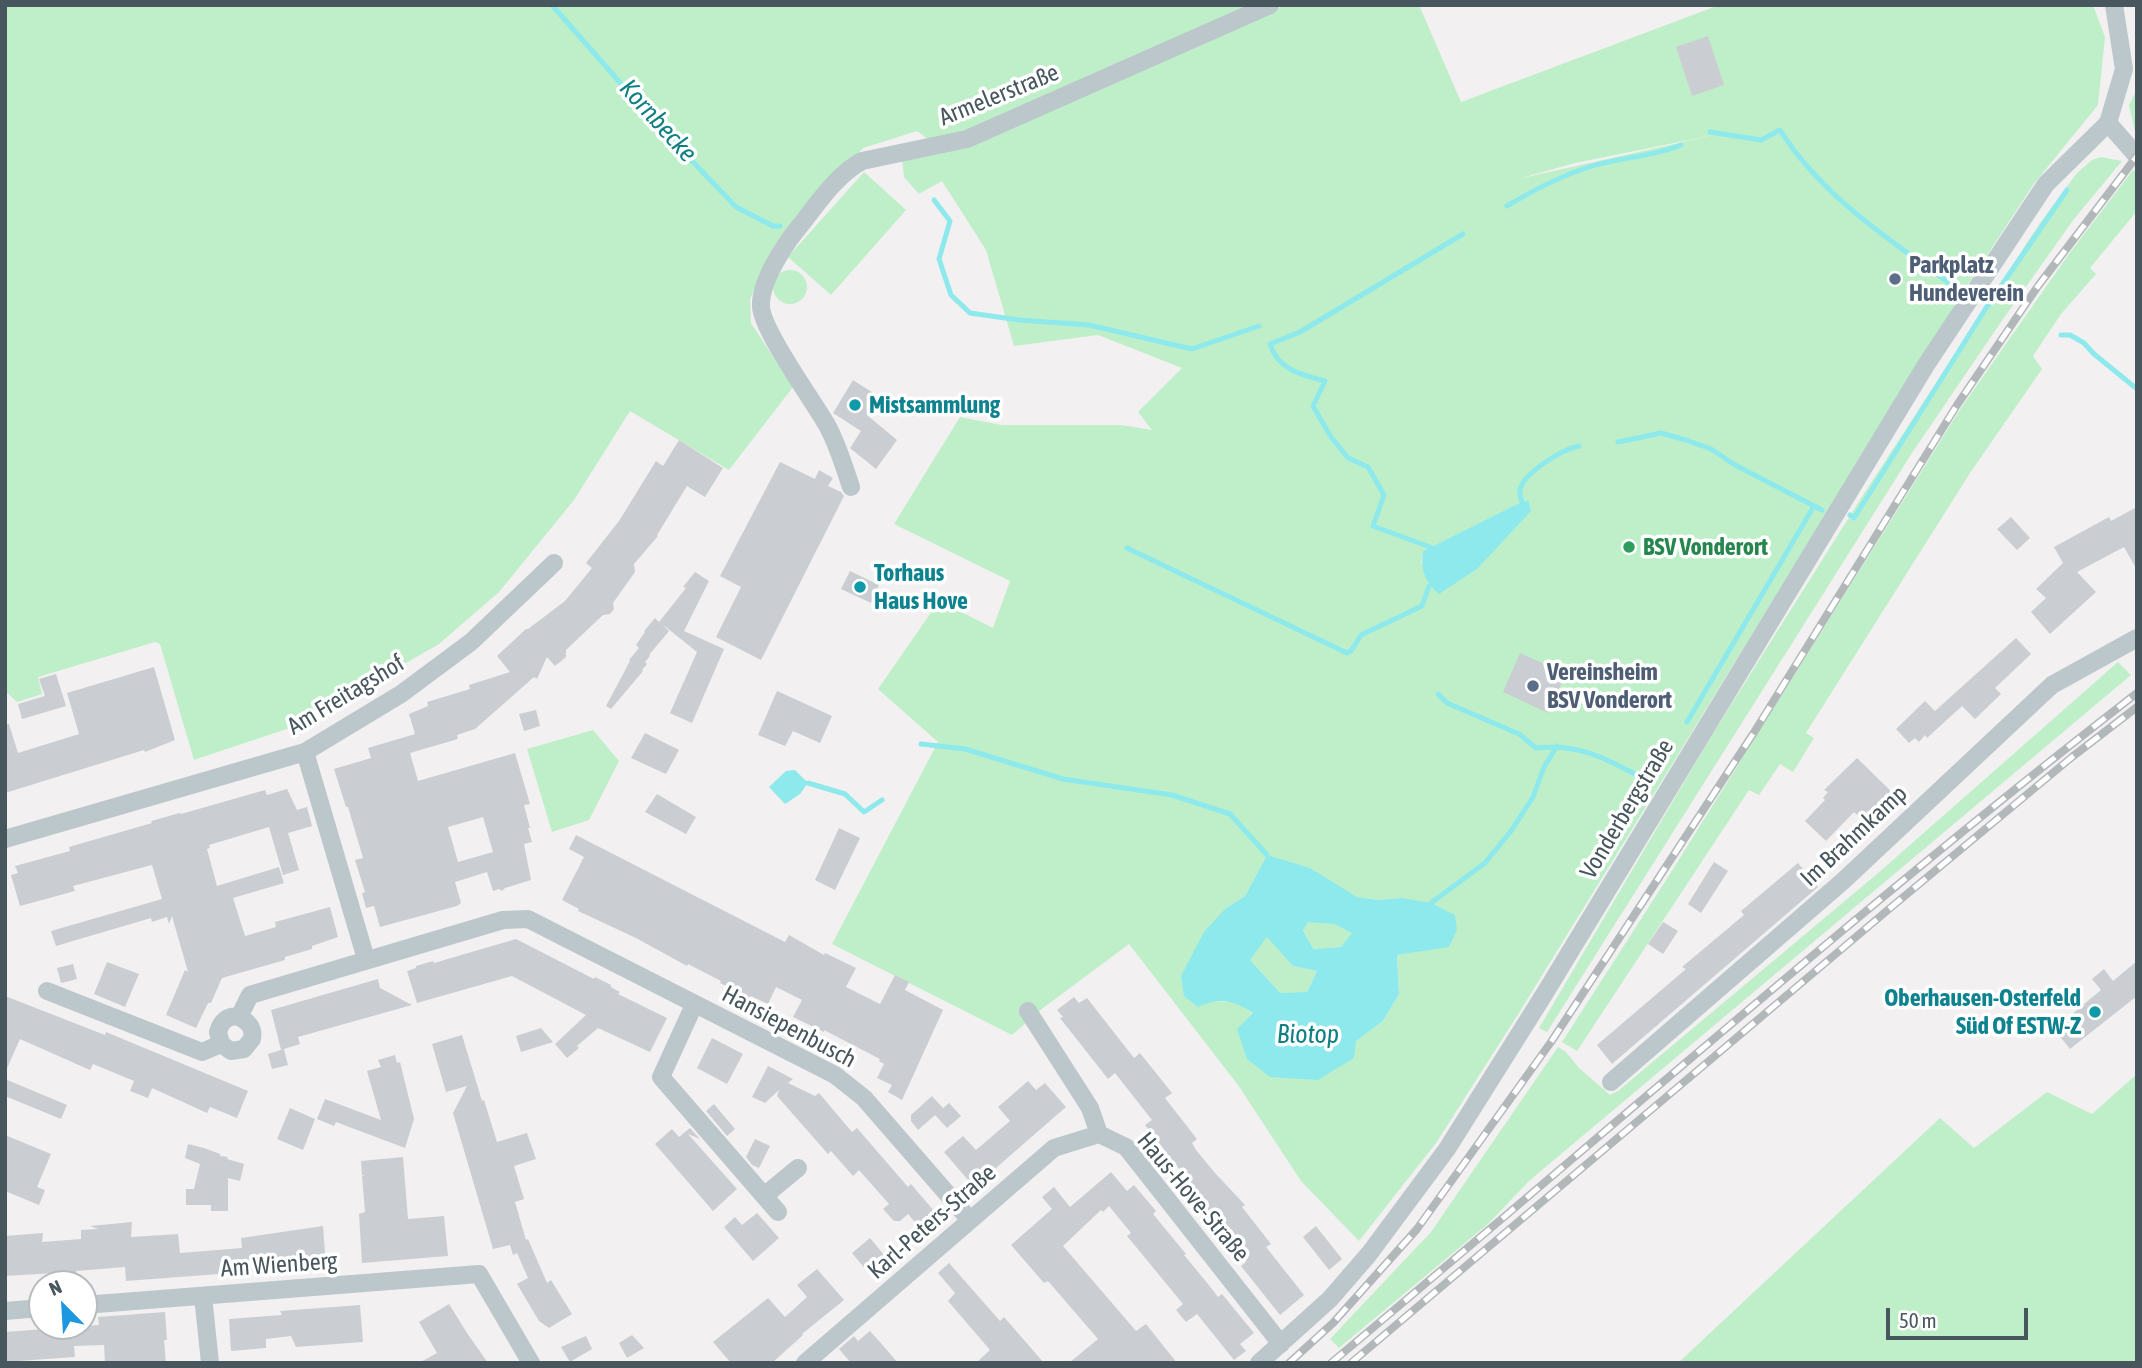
<!DOCTYPE html>
<meta charset="utf-8">
<style>
body{margin:0}
#map{position:relative;width:2142px;height:1368px;overflow:hidden;background:#f2f0f0;font-family:"Asap Condensed",sans-serif}
canvas{display:block}
.frame{position:absolute;inset:0;border:7px solid #48575d;pointer-events:none}
.north{position:absolute;left:28px;top:1270px;width:70px;height:70px;box-sizing:border-box;background:#fff;border:2px solid #b6bcbe;border-radius:50%;rotate:336deg;font-size:19px;font-weight:700;line-height:28px;text-align:center;color:#48575d}
.north::after{content:'';display:block;margin:auto;width:24px;height:32px;background:#1c97e0;clip-path:polygon(50% 0,100% 100%,50% 72%,0 100%)}
.scale{position:absolute;left:1886px;top:1308px;width:142px;height:32px;box-sizing:border-box;border:4px solid #48575d;border-top:0;padding-left:9px;font-size:21px;line-height:24px;white-space:nowrap;color:#48575d;-webkit-text-stroke:5px #fff;paint-order:stroke}
</style>
<div id="map">
<canvas width="2142" height="1368"></canvas>
<div class="frame"></div>
<div class="north">N</div>
<div class="scale">50 m</div>
</div>
<script>
const g = document.querySelector('canvas').getContext('2d');
g.lineJoin = 'round';
function fillPath(path, color) {
  g.fillStyle = color;
  g.fill(path, 'evenodd');
}
function stroke(path, color, width, dash) {
  g.strokeStyle = color;
  g.lineWidth = width;
  g.lineCap = dash ? 'butt' : 'round';
  g.setLineDash(dash || []);
  g.stroke(path);
}
function label(font, color, halo, rows, align = 'center') {
  g.font = font + ' "Asap Condensed",sans-serif';
  g.lineWidth = 7;
  g.setLineDash([]);
  g.textBaseline = 'middle';
  g.strokeStyle = halo;
  g.fillStyle = color;
  for (const [text, x, y, turn = 0] of rows) {
    g.save();
    g.translate(x, y);
    g.rotate((+turn || 0) * Math.PI / 180);
    g.textAlign = isNaN(turn) ? turn : align;
    if (halo) g.strokeText(text, 0, 0);
    g.fillText(text, 0, 0);
    g.restore();
  }
}
fillPath(new Path2D(`
 M5 5H1262L991 123 932 142 917 131 863 148 775 245 760 277 750 299 751 323 793 387 729 470 630 411 574 500 499 592 439 644 296 726 194 760 160 644 155 642 38 677 42 694 17 702 5 691Z
 M1286 5H1419L1461 102 1714 7 1729 5H2093L2105 37 2098 105 2033 185 1961 295 1517 1016 1436 1143 1359 1241 1301 1181 1238 1085 1129 944 1043 1008 1012 1035 832 944 938 742 878 689 939 601 993 628 1010 581 894 524 960 417 1001 425H1121L1152 430 1138 412 1182 368 1098 335 1014 346 986 250 942 181 919 194 904 177 902 159 1119 76ZM1714 135 1518 179 1575 163ZM1528 500 1421 564 1423 551 1515 505ZM1267 855 1357 897 1378 900 1402 898 1420 951 1397 955 1399 994 1383 1021 1356 1041 1253 1014 1237 1002 1211 1001 1182 976 1192 957 1226 908 1245 896Z
 M2137 89V141L2129 105Z
 M2101 157 2122 161 2074 219 2001 322 1912 453 1547 1032 1539 1028 1712 735 1865 492 2040 223 2077 173 2092 160Z
 M2133 170 2137 173V211L2090 268 2096 274 2061 314 2033 356 2042 369 1970 473 1806 733 1814 738 1793 772 1780 764 1759 795 1749 790 1577 1051 1562 1042 1670 874 1961 408 2069 254Z
 M864 172 906 210 831 295 788 257Z
 M773 287a17 17 0 1 1 34 0a17 17 0 1 1-34 0Z
 M2118 662 2131 675 1529 1181 1489 1223 1339 1348 1330 1339 1431 1232 1558 1047 1566 1052 1579 1068 1610 1095 1618 1091 1877 874Z
 M593 730 619 761 589 820 552 832 527 749Z
 M1308 921 1334 924 1353 933 1341 947 1312 949 1303 929Z
 M1267 936 1293 966 1317 971 1307 992 1280 994 1250 960Z
 M2137 1074V1363H1678L1940 1118 1974 1148 2047 1092 2092 1114Z`), '#bfefc9');
fillPath(new Path2D(`
 M1528 500 1531 511 1477 569 1439 594C1425 583 1420 568 1423 551L1515 505Z
 M795 770 808 783 800 794 785 804 769 787 786 771Z
 M1267 855 1310 868 1357 897 1378 900 1402 898 1431 903 1455 915 1457 930 1449 947 1397 955 1399 994 1383 1021 1356 1041 1354 1058 1318 1080 1270 1077 1247 1059 1237 1029 1253 1013C1233 1000 1220 997 1198 1007L1184 996 1181 976 1204 932 1226 908 1245 896ZM1308 922 1334 924 1352 933 1341 947 1313 949 1303 930ZM1267 937 1293 966 1317 971 1307 992 1280 993 1250 960Z`), '#8de9eb');
stroke(new Path2D(`
 M552 5 652 119 736 207 773 226H780
 M1710 132 1761 140 1780 130C1823 198 1892 241 1956 288
 M934 200 950 221 939 259 951 295 970 313 1019 320 1089 325 1192 349 1259 326
 M1507 206C1532 191 1559 177 1586 168 1617 157 1650 158 1681 145
 M2061 335H2070L2084 343 2094 354 2137 389
 M1618 442 1661 433 1689 441 1711 449 1735 465 1822 510
 M1522 502C1521 498 1519 494 1520 490 1523 473 1563 449 1579 446
 M1850 515 1854 518 1986 308 2067 190
 M1430 547 1373 526 1384 495 1368 467 1348 458 1331 437 1313 406 1325 381C1302 375 1278 370 1270 344L1300 332 1463 234
 M1127 548 1347 653 1351 651 1361 635 1422 606 1429 586
 M1438 694 1447 703 1519 734 1536 748C1585 743 1611 762 1652 783L1653 781
 M1687 722 1814 506
 M921 744 965 749 1063 779 1172 795 1230 814 1267 855
 M808 783 845 794 864 812 882 800
 M1431 903 1485 863 1511 831 1533 797 1544 767 1557 746`), '#8de9eb', 5);
fillPath(new Path2D(`
 M1708 36 1724 85 1692 96 1676 47Z
 M853 380 878 396 867 415 897 440 876 469 850 448 861 431 833 413Z
 M679 440 723 468 705 497 687 486 657 535 658 536 634 564 635 572 613 603 614 609 610 614 603 615 566 650V657L555 666 547 657 537 679 534 677 475 729 457 735 458 739 410 753 418 781 515 753 530 804 524 805 530 828H528L532 842 524 844 531 880 505 888 502 891 499 889 493 891 487 872 455 882 461 903 457 906 380 927 374 906 366 908 362 893 365 892 355 860 363 858 348 807H346L334 769 371 758 368 748 415 734 409 714 428 706 427 702 470 689 469 685 510 672 497 656 526 629H528L565 601 592 568 586 563 619 521 656 461 663 466ZM483 817 493 852 458 862 448 827Z
 M780 462 815 479 819 470 833 478 828 486 841 492 844 496 761 660 716 637 741 587 720 576Z
 M2137 507V570L2124 547 2077 572 2096 592 2050 634 2031 612 2046 598 2036 589 2063 563 2054 547 2109 517 2111 521Z
 M2011 517 2030 538 2017 550 1997 529Z
 M850 571 879 585 871 603 841 589Z
 M695 572 709 581 684 631 724 649 692 723 670 713 697 652 662 624 669 631 649 655 650 656 645 662 647 664 642 670 643 671 611 709 606 706 630 661 629 660 639 648 636 645 645 632 644 631 655 618 659 622 686 588 683 587Z
 M2016 638 2031 654 1995 688 2001 694 1975 719 1962 706 1927 738 1925 735 1919 742 1915 738 1909 743 1896 729 1925 701 1935 711Z
 M1520 653 1558 670 1563 680 1548 713 1503 692Z
 M154 667 175 740 145 752 144 750 5 793V725L9 724 18 753 79 734 67 693Z
 M56 674 66 706 22 719 18 704 45 696 39 679Z
 M777 691 832 716 820 743 793 731 785 746 758 735Z
 M536 710 540 726 524 731 519 714Z
 M645 733 679 750 666 774 631 758Z
 M1857 758 1901 801 1872 829 1854 812 1826 841 1805 821 1825 800 1823 798 1828 792 1824 790Z
 M287 789 297 810 307 807 312 826 288 833 299 870 283 875 269 827 209 845 210 848 207 849 217 886 279 867 284 883 233 898 245 936 276 927 275 922 330 907 338 937 312 946V949L285 957V960L222 978 211 1003H208L196 1028 166 1015 185 970 188 972 172 916 169 924 167 917 152 922 151 918 56 946 51 931 162 899 152 865 73 886 75 891 20 906 11 875 18 873 15 866 70 851 69 847 152 823 151 821 180 813 181 814 265 790 267 795Z
 M657 794 696 817 686 834 645 812Z
 M839 828 860 838 835 890 815 880Z
 M576 835 785 942 789 935 824 955 825 953 856 968 846 987 880 1004 895 975 909 982 905 990 943 1010 902 1100 888 1092 892 1085 877 1078 884 1064 879 1061 880 1059 824 1030V1032L793 1017 802 1000 776 987 768 1004 751 996 750 998 720 983 721 981 688 964 687 966 636 938 578 911 579 909 562 900 584 857 569 849Z
 M1714 862 1728 871 1701 913 1688 904Z
 M1798 863 1818 887 1612 1064 1597 1045 1686 969 1682 967 1744 915 1741 911Z
 M1663 922 1678 931 1663 954 1648 944Z
 M516 939 594 979 595 977 611 985V987L620 992 618 994 667 1018 650 1052 598 1028 577 1046 579 1048 567 1058 555 1044 586 1015 512 976 417 1003 407 971 416 968V966L433 961 434 963Z
 M2137 961V996L2070 1049 2054 1029 2101 990 2092 979 2104 969 2113 981Z
 M107 962 139 974 125 1007 94 994Z
 M73 964 77 979 61 983 57 968Z
 M378 979 380 988 412 1005 298 1037 300 1044 284 1049 288 1065 272 1069 268 1054 281 1050 271 1010Z
 M5 996 105 1035 106 1032 248 1091 237 1118 210 1107 207 1113 152 1088 148 1098 130 1091 134 1081 93 1064 90 1070 20 1039 5 1073Z
 M1074 997 1079 1003 1087 998 1134 1058 1140 1053 1172 1093 1165 1098 1197 1139 1192 1143 1196 1150 1215 1173 1245 1205 1242 1207 1271 1244 1266 1247 1304 1295 1280 1315 1241 1266 1246 1262 1206 1211 1201 1215 1178 1187 1187 1179 1145 1125 1152 1120 1115 1073 1108 1079 1060 1018 1063 1017 1057 1010Z
 M541 1028 553 1042 521 1052 516 1036Z
 M462 1035 482 1101 484 1100 497 1142 527 1133 536 1159 514 1166 524 1199 515 1202 526 1240 528 1239 547 1283 551 1280 572 1314 549 1328 539 1321 517 1284 528 1278 517 1253 513 1255 510 1245 493 1249 453 1113 467 1086 446 1092 432 1044Z
 M712 1038 743 1054 727 1084 697 1068Z
 M395 1055 397 1063 400 1062 414 1119 405 1148 336 1122 334 1126 317 1119 325 1099 381 1120 367 1071 381 1067 378 1060Z
 M768 1066 793 1079 788 1083 815 1096 819 1093 852 1132 857 1128 908 1187 911 1184 940 1218 923 1232 908 1214 900 1221H894L883 1209 889 1204 859 1170 853 1176 831 1151 828 1154 777 1096 779 1090 765 1103 752 1097Z
 M5 1079 67 1105 61 1119 5 1096Z
 M1028 1081 1036 1090 1045 1083 1066 1107 974 1187 944 1152 963 1136 976 1150 1010 1121 998 1107Z
 M932 1096 943 1108 918 1130 911 1121V1115Z
 M949 1103 961 1116 947 1128 935 1115Z
 M714 1104 735 1129 727 1136 706 1111Z
 M290 1108 315 1119 303 1150 277 1139Z
 M690 1128 700 1139 688 1134 737 1189 713 1211 655 1144 672 1129 679 1137Z
 M5 1135 51 1154 37 1187 45 1190 39 1205 5 1191Z
 M755 1139 770 1146 759 1168 752 1165 746 1157Z
 M188 1144 204 1148 220 1154V1156L228 1157 227 1159 244 1164 240 1181 228 1178V1211H211V1205H186V1189H194L200 1164 185 1158Z
 M403 1157 408 1219 444 1216 448 1256 362 1263 359 1214 365 1212 362 1176H365L362 1175 361 1161Z
 M1111 1172 1127 1191 1134 1185 1156 1211 1153 1214 1186 1254 1184 1255 1208 1284 1218 1297 1222 1294 1254 1333 1240 1344 1246 1351 1234 1360 1197 1314 1186 1322 1176 1310 1183 1304 1127 1236 1131 1233 1109 1206 1103 1212 1101 1210 1063 1246 1136 1331 1146 1324 1177 1363H1069L1098 1339 1048 1281 1044 1283 1011 1245 1052 1209 1042 1197 1054 1187 1070 1207Z
 M757 1213 779 1238 753 1261 724 1227 735 1217 742 1225Z
 M132 1222 131 1237 178 1234 180 1253 242 1248 241 1238 323 1226 326 1266 126 1281 125 1267 76 1271 77 1284H55V1273L5 1276V1236L43 1233 42 1242 81 1239V1230L98 1229 90 1226Z
 M1316 1226 1342 1259 1329 1270 1303 1237Z
 M870 1238 889 1261 871 1276 852 1253Z
 M949 1263 1000 1321 1004 1317 1044 1363H976L990 1350 948 1301 955 1293 938 1273Z
 M817 1269 844 1300 802 1334 803 1335 772 1363H731L713 1342 768 1298 785 1317 807 1297 797 1285Z
 M449 1304 467 1333 488 1363H419L437 1353 419 1322Z
 M360 1305 363 1342 296 1347 291 1336 266 1339V1348L231 1351 229 1319 282 1315 280 1311Z
 M165 1312 167 1340H164L166 1363H105L104 1345 74 1346 75 1357 5 1362V1332L99 1325 98 1317Z
 M870 1331 887 1350 898 1363H851L839 1349 854 1336 858 1341Z
 M632 1335 644 1348 627 1358 619 1343Z
 M586 1336 592 1349 570 1362 561 1347Z`), '#caced2');
stroke(new Path2D(`
 M2108 123 2137 156
 M851 487C844 466 838 446 828 427 814 402 761 329 761 306 760 280 787 241 803 222 820 200 838 174 862 161L967 139 1270 5
 M305 752 366 959
 M5 839 305 752 401 694 471 642 554 563
 M47 991 202 1052 221 1044
 M694 1005 661 1077 778 1212
 M1028 1011 1090 1108 1099 1134 1126 1147 1281 1344
 M239 1017C249 1022 254 1028 252 1039L244 1049 231 1051 221 1044 218 1032C221 1021 228 1015 239 1017L250 995 503 920 528 919 835 1075 864 1098 970 1220
 M1611 1082 1843 881 2052 685 2137 638
 M764 1196 798 1168
 M203 1296 210 1363
 M84 1305 479 1274 531 1363
 M5 1311 42 1308
 M805 1363 1054 1148 1099 1134
 M1259 1363 1330 1299 1369 1254 1447 1149 1545 993 1926 365 2046 184 2108 123 2124 69 2114 5`), '#bcc7cc', 18);
const rail = new Path2D(`
 M1289 1363 1333 1323 1417 1229 1551 1042 1753 734 1957 405 2038 286 2137 156
 M1331 1363C1599 1139 1861 907 2137 693
 M1351 1363 1889 909 2072 757 2137 707`);
stroke(rail, '#b2b7ba', 8);
stroke(rail, '#fff', 5, [16]);
for (const [x, y, r, color] of [
 [1895,279,7,"#5c6f8a"],
 [855,405,7,"#0f9aa8"],
 [1629,547,7,"#2e9e5b"],
 [860,587,7,"#0f9aa8"],
 [1533,686,7,"#5c6f8a"],
 [2095,1012,7,"#0f9aa8"]
]) {
  const dot = new Path2D();
  dot.arc(x, y, r, 0, 2 * Math.PI);
  g.fillStyle = color;
  g.fill(dot);
  stroke(dot, '#fff', 2.5);
}
label('24px', '#48575d', '#fff', [
 ["Armelerstraße",999,95,-22],
 ["Am Freitagshof",346,695,-31],
 ["Vonderbergstraße",1627,809,-59],
 ["Im Brahmkamp",1854,836,-43],
 ["Hansiepenbusch",789,1027,28],
 ["Haus-Hove-Straße",1193,1197,50],
 ["Karl-Peters-Straße",932,1222,-41],
 ["Am Wienberg",279,1265,-4]
]);
label('bold 24px', '#4e5e75', '#fff', [
 ["Parkplatz",1909,265],
 ["Hundeverein",1909,293],
 ["Vereinsheim",1547,672],
 ["BSV Vonderort",1547,700]
], 'left');
label('bold 24px', '#0d838f', '#fff', [
 ["Mistsammlung",869,405],
 ["Torhaus",874,573],
 ["Haus Hove",874,601],
 ["Oberhausen-Osterfeld",2081,998,"right"],
 ["Süd Of ESTW-Z",2081,1026,"right"]
], 'left');
label('bold 24px', '#27864d', '#fff', [
 ["BSV Vonderort",1643,547]
], 'left');
label('italic 26px', '#108183', '#fff', [
 ["Kornbecke",658,121,48],
 ["Biotop",1308,1035]
]);
</script>
